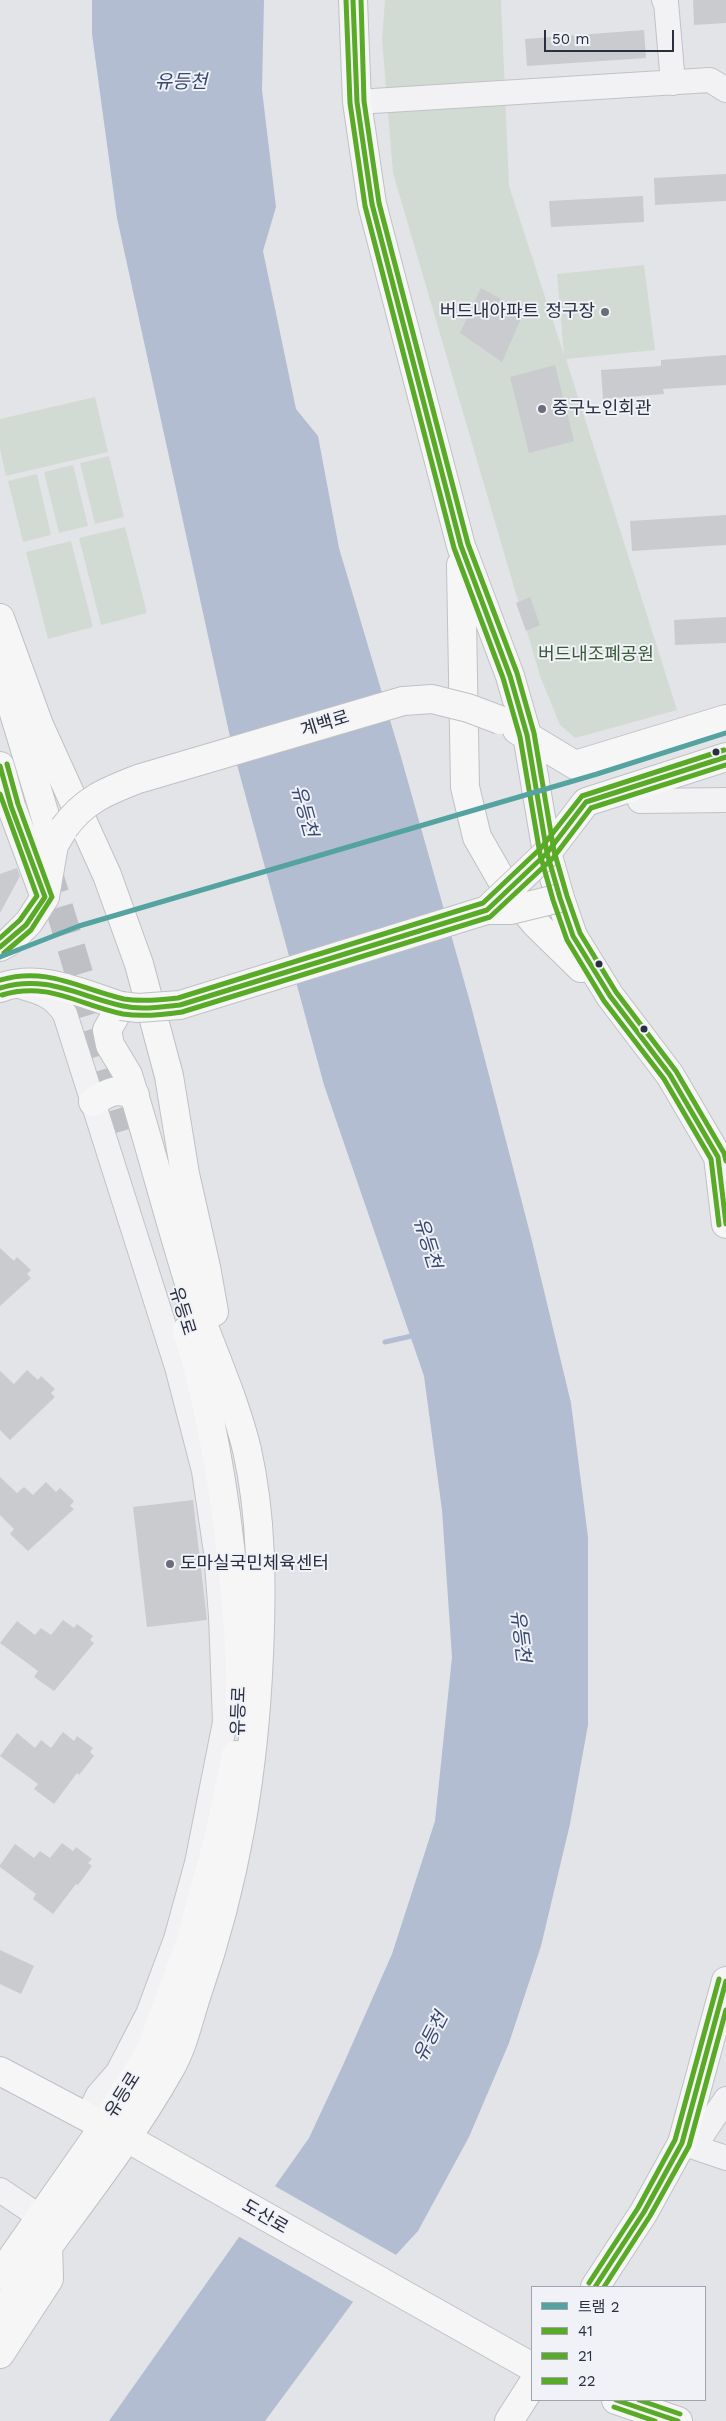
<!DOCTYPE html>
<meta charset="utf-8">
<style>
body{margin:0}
#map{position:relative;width:726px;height:2421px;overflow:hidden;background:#e3e4e7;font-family:"Work Sans","Noto Sans KR",sans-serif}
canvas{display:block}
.legend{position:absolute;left:531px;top:2286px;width:175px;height:115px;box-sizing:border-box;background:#f0f2f7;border:1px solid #a1a4ae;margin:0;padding:6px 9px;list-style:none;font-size:15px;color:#2a2f40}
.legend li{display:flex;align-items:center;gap:10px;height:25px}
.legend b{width:25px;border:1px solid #a1a4ae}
.scale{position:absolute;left:544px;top:30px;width:130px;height:22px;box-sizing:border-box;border:2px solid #2a2f40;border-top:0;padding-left:6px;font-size:15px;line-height:18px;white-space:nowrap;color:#2a2f40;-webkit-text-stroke:4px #f0f2f7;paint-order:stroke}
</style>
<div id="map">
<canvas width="726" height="2421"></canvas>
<ul class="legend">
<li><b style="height:6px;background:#54a3a1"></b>트램 2</li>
<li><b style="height:6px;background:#59aa26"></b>41</li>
<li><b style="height:6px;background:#59aa26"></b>21</li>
<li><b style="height:6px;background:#59aa26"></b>22</li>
</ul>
<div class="scale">50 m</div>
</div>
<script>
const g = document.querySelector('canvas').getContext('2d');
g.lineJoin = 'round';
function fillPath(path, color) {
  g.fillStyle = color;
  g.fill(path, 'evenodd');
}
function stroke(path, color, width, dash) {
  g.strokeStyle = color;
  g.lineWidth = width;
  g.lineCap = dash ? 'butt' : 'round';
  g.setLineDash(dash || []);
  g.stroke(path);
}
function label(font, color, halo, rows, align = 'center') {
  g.font = font + ' "Work Sans","Noto Sans KR",sans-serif';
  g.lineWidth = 4;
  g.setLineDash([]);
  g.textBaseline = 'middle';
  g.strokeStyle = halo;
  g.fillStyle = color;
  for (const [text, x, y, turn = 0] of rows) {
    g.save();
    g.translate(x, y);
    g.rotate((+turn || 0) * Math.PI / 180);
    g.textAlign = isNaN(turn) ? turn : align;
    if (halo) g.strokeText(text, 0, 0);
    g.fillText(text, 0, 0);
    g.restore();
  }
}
fillPath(new Path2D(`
 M385 0H501L509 186 564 355 557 274 644 265 655 350 566 359 677 710 575 738 560 725 540 676 393 173 382 39Z
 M95 397 108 452 6 476 0 449V419Z
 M109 456 124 517 95 524 80 463Z
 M73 465 88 526 59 533 44 472Z
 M37 474 51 535 23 542 8 481Z
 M125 527 147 613 101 625 79 538Z
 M71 541 93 627 48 639 26 552Z`), '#d2dbd3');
fillPath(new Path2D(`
 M92 0H264L262 90 276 207 263 251 296 409 318 436 339 548 401 757 470 1002 532 1241 571 1403 588 1537V1725L570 1824 541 1946 509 2043 469 2137 418 2231 356 2298 265 2421H109L309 2138 343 2065 392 1954 435 1821 452 1657 442 1510 424 1376 324 1085 232 746 117 218 92 34Z`), '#b2bdd1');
fillPath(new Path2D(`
 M273 2185 398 2256 355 2303 238 2236Z`), '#e3e4e7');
stroke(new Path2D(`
 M385 1342 416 1335`), '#b2bdd1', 5);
fillPath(new Path2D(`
 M693 0H726V23L694 25Z
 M644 30 646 58 527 66 525 39Z
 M726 174V201L655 205 654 178Z
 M643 196 644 222 551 227 549 201Z
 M481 288 524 312 502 362 460 333Z
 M726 355V385L663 389 664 394 603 399 601 370 661 366V360Z
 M555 365 574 441 529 453 510 377Z
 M726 515V545L632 551 630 521Z
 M530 597 540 625 526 631 516 603Z
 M726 617V643L675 645 674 620Z
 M17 868 20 876 0 913V874Z
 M0 1248 14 1261 17 1257 31 1270 27 1274 31 1278 0 1306Z
 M27 1370 38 1380 41 1376 55 1389 51 1393 55 1397 10 1440 0 1430V1371L14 1384Z
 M0 1477 17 1493 24 1487 33 1495 46 1482 56 1492 60 1488 74 1501 70 1506 74 1509 28 1551 10 1534 14 1529 0 1515Z
 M193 1500 207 1620 147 1627 133 1507Z
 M63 1620 74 1628 77 1624 93 1636 90 1640 94 1643 54 1691 34 1677 38 1671 0 1643 17 1621 35 1635 41 1628 51 1635Z
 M63 1732 74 1741 77 1736 93 1748 90 1752 94 1756 79 1775 77 1773 54 1804 34 1789 38 1784 0 1756 17 1733 35 1748 41 1740 51 1748Z
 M62 1843 73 1851 76 1847 92 1859 88 1863 92 1866 78 1885 76 1884 53 1914 33 1899 36 1894 0 1867V1865L15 1844 34 1858 40 1851 50 1858Z
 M0 1950 34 1966 21 1994 0 1984Z`), '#c9cbce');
stroke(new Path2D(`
 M47 867 126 1130`), '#bec0c6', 28, [28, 14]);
const minor = new Path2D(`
 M664 0 666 2 673 83
 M357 102 710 80 726 90
 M640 801 726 800
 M22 987C43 993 53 996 65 1014L177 1367 204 1471 216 1552 221 1616 225 1722 197 1863 176 1939 148 2014 118 2072 98 2095 87 2117
 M682 2143 726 2158
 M694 2147 726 2099
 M0 2190 40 2217`);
const major = new Path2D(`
 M353 0 357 102 372 204 461 546 510 676 527 735 547 853 560 898 573 936 610 996 670 1075 718 1157 726 1224
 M461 565 465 787 477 837 508 891 536 924 581 968
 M0 618 39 725 107 875 139 964 169 1076 185 1174 206 1267 214 1312
 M0 667 54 845
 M517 730 575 765 726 719
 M0 766 11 806 43 892
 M547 853 586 802 726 757
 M0 947 9 942 29 922 45 897 54 845 63 830
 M0 988C39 972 83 994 121 1006L107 1030 110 1045 128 1075C152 1151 171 1229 196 1305 213 1353 235 1400 247 1450 262 1517 262 1586 259 1655 254 1773 236 1882 197 1994 189 2018 183 2047 170 2069 121 2156 55 2232 0 2315
 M93 1102C110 1091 116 1088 135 1095
 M187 1330C212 1412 226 1499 234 1584 238 1623 241 1663 240 1702
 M0 2071 134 2142 532 2367
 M0 2275 104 2126 150 2052 190 1943 218 1840 236 1755
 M595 2287 644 2212 682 2143 726 1981
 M0 2354 49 2279 48 2243
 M616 2400 678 2421
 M509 2421 532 2385`);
stroke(minor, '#c1c2c5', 26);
stroke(major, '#bfc1c5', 30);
stroke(minor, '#f2f2f4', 24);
stroke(major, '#f6f6f6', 28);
const majorBridge = new Path2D(`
 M64 828C84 800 107 791 138 779L403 701 432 699 468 708 500 720
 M487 910H511L560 898
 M121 1006 138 1008 180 1005 487 910 547 853`);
stroke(majorBridge, '#bfc1c5', 30, []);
stroke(majorBridge, '#f6f6f6', 28);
stroke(new Path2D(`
 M353 0 357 102 372 204 461 546 510 676 527 735 547 853 560 898 573 936 610 996 670 1075 718 1157 726 1224
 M0 766 11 806 45 897 26 925 0 947
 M0 988C47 974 78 996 123 1006 141 1010 161 1007 180 1005L487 910 547 853 586 802 726 757
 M595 2287 644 2212 682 2143 726 1981
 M616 2400 678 2421`), '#59aa26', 5);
stroke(new Path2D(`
 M346 0 350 103 365 206 454 548 503 678 520 737 540 854 553 900 567 940 604 1001 664 1079 711 1159 719 1225
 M0 794 37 896 20 920 0 938
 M2 995C48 981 79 1005 123 1014 142 1017 162 1015 182 1012L490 917 553 858 591 808 726 765
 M604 2287 650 2216 689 2146 726 2010
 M614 2407 655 2421`), '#59aa26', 5);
stroke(new Path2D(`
 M361 0 364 101 379 203 468 544 517 673 534 733 554 851 567 896 580 933 616 992 676 1071 724 1153 726 1161
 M4 953 31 930 52 897 18 804 7 764
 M0 980C47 966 80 989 124 999 142 1002 161 1000 178 998L483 903 541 848 582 796 724 750
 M589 2283 638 2208 675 2140 719 1979
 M639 2400 680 2414`), '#59aa26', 5);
stroke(new Path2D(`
 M0 957 79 926 597 774 726 733`), '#54a3a1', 5);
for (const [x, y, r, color] of [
 [605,312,5,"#6b6e7a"],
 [542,409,5,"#6b6e7a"],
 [716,752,4.5,"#2a2f40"],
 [599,964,4.5,"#2a2f40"],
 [644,1029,4.5,"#2a2f40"],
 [170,1564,5,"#6b6e7a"]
]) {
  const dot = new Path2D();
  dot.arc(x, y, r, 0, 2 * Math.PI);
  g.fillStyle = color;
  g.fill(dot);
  stroke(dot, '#f0f2f7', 2);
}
label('18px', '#2a2f40', '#f0f2f7', [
 ["버드내아파트 정구장",595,312,"right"],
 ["중구노인회관",552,409],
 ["도마실국민체육센터",180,1564]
], 'left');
label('18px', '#395b38', '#f0f2f7', [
 ["버드내조폐공원",596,655]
]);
label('18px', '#2a2f40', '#f0f2f7', [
 ["계백로",325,724,-17],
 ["유등로",182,1311,73],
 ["유등로",239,1711,-88],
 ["유등로",123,2095,-58],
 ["도산로",265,2217,30]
]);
label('italic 19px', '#364872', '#f0f2f7', [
 ["유등천",181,82],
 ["유등천",304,811,75],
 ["유등천",427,1243,73],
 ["유등천",520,1636,83],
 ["유등천",431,2037,-63]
]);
</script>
